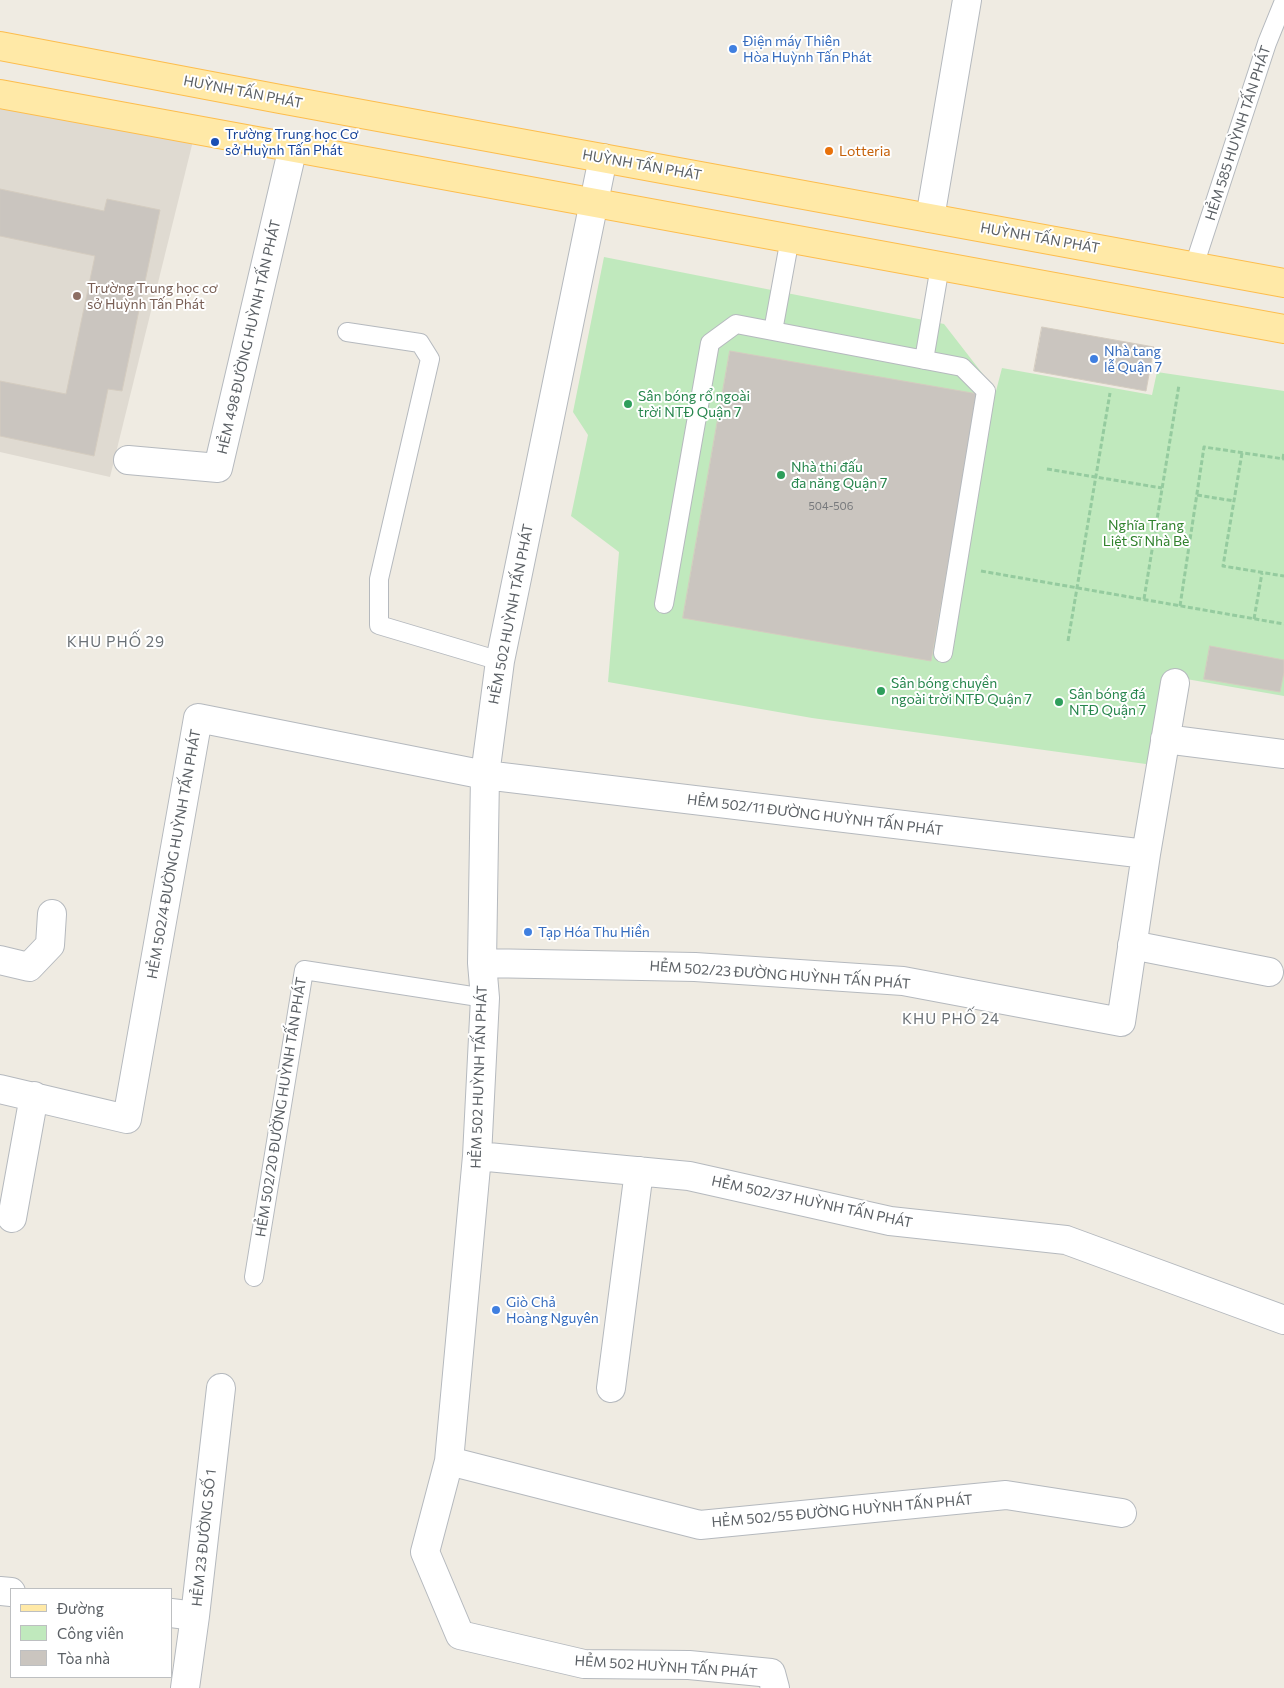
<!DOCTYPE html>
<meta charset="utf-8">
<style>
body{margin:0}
#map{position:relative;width:1284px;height:1688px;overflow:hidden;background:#efebe2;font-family:Commissioner,sans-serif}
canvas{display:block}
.legend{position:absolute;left:10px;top:1588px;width:162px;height:90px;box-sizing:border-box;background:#fff;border:1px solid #bdbfc1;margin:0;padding:6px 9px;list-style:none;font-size:15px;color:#5b6065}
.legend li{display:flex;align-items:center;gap:10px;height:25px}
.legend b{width:25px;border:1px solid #bdbfc1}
</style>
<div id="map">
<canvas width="1284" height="1688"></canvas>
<ul class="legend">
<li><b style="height:6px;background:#ffe9a7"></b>Đường</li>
<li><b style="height:14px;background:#c0e9bd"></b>Công viên</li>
<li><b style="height:14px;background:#cac5bf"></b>Tòa nhà</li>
</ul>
</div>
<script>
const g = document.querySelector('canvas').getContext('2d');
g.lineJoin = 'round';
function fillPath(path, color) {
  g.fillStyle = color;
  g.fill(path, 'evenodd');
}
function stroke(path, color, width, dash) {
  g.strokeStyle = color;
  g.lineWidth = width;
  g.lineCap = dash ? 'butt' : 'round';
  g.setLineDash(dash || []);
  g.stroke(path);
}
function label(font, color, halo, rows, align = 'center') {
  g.font = font + ' Commissioner,sans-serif';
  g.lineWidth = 4;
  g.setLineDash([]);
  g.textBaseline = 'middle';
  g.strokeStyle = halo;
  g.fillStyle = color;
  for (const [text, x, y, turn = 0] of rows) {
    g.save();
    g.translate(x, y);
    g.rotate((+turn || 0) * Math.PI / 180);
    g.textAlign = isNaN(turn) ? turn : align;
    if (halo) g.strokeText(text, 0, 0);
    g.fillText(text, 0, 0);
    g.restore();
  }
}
fillPath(new Path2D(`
 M0 107 193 141 110 477 0 452Z`), '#dfdad1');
fillPath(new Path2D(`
 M604 257 944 324 996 391 1002 368 1152 395 1157 372 1284 391V696L1169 676 1153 765 812 718 608 682 619 552 571 516 588 435 573 412Z`), '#c0e9bd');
const building = new Path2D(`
 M0 189 104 211 107 199 160 210 122 391 108 389 94 456 0 436V381L66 394 95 256 0 236Z
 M1042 327 1154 347 1146 391 1034 371Z
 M730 351 978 394 931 661 683 618Z
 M1210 646 1284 660V672L1280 692 1204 679Z`);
fillPath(building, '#cac5bf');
stroke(building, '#d4ccc0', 1);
const lane = new Path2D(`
 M1194 266 1267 43 1284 1
 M773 331 790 238
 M347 332 420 343 430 359 379 579V625L500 661
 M924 360 940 266
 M664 604 710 343 736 324 962 367 986 391 943 653
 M254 1277 304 970 485 998`);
const street = new Path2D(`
 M603 158 500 661 485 775 482 963 485 998 477 1156 449 1461 425 1552 460 1635 584 1664 689 1665 771 1673 775 1688
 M930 218 967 0
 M128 460 218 468 293 147
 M1165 739 1284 754
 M1132 945 1269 972
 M0 960 29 967 50 945 52 914
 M482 963 695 967 903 981 1121 1022 1146 854 1175 683
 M0 1089 127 1119 198 718 485 775 1146 854
 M477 1156 689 1176 890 1221 1066 1240 1284 1320
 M12 1218 34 1096
 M611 1388 639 1171
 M449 1461 700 1525 1006 1495 1122 1513
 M0 1591 11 1592
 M171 1613 195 1616
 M185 1688 195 1616 221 1388`);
const primary = new Path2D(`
 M0 46 280 99 1284 283
 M0 94 1284 329`);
stroke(lane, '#b5b9be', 20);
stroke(street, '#b5b9be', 30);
stroke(primary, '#fdbd4d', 30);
stroke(new Path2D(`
 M1242 453 1223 566 1284 576
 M1283 459 1284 452
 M1047 469 1162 488
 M1197 495 1234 501
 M981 571 1284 624
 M1144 599 1179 385
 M1180 606 1204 447 1284 459
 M1254 619 1262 573
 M1068 641 1110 393`), '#95cb9f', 3, [5, 2.5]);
stroke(lane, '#fff', 18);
stroke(street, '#fff', 28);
stroke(primary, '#ffe9a7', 28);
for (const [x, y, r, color] of [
 [733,49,5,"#3f7fe0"],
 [215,142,5,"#1a4fb4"],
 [829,151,5,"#e8710a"],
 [77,296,5,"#8d6e63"],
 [1094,359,5,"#3f7fe0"],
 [628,404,5,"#2e9e5b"],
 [781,475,5,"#2e9e5b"],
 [881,691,5,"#2e9e5b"],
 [1059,702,5,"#2e9e5b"],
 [528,932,5,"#3f7fe0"],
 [496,1310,5,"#3f7fe0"]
]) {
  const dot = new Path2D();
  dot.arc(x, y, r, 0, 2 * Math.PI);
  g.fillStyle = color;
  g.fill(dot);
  stroke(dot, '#fff', 2);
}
label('11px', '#77797c', null, [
 ["504-506",831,506]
]);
label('14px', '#366cbe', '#fff', [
 ["Điện máy Thiên",743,41],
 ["Hòa Huỳnh Tấn Phát",743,57],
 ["Nhà tang",1104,351],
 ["lễ Quận 7",1104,367],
 ["Tạp Hóa Thu Hiền",538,932],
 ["Giò Chả",506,1302],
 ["Hoàng Nguyên",506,1318]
], 'left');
label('14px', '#5b6065', '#fff', [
 ["HUỲNH TẤN PHÁT",243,92,11],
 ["HẺM 585 HUỲNH TẤN PHÁT",1238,133,-72],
 ["HUỲNH TẤN PHÁT",642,165,10],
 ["HUỲNH TẤN PHÁT",1040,238,10],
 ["HẺM 498 ĐƯỜNG HUỲNH TẤN PHÁT",249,337,-77],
 ["HẺM 502 HUỲNH TẤN PHÁT",511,614,-79],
 ["HẺM 502/11 ĐƯỜNG HUỲNH TẤN PHÁT",815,815,7],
 ["HẺM 502/4 ĐƯỜNG HUỲNH TẤN PHÁT",174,854,-80],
 ["HẺM 502/23 ĐƯỜNG HUỲNH TẤN PHÁT",780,975,4],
 ["HẺM 502 HUỲNH TẤN PHÁT",479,1077,-88],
 ["HẺM 502/20 ĐƯỜNG HUỲNH TẤN PHÁT",281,1107,-81],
 ["HẺM 502/37 HUỲNH TẤN PHÁT",812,1202,12],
 ["HẺM 502/55 ĐƯỜNG HUỲNH TẤN PHÁT",842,1511,-5],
 ["HẺM 23 ĐƯỜNG SỐ 1",204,1538,-84],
 ["HẺM 502 HUỲNH TẤN PHÁT",666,1667,4]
]);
label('14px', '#164399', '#fff', [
 ["Trường Trung học Cơ",225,134],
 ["sở Huỳnh Tấn Phát",225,150]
], 'left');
label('14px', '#c56008', '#fff', [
 ["Lotteria",839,151]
], 'left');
label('14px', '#785e54', '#fff', [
 ["Trường Trung học cơ",87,288],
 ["sở Huỳnh Tấn Phát",87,304]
], 'left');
label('14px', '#27864d', '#fff', [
 ["Sân bóng rổ ngoài",638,396],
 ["trời NTĐ Quận 7",638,412],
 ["Nhà thi đấu",791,467],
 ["đa năng Quận 7",791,483],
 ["Sân bóng chuyền",891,683],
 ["ngoài trời NTĐ Quận 7",891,699],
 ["Sân bóng đá",1069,694],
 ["NTĐ Quận 7",1069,710]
], 'left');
label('14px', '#30822d', '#fff', [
 ["Nghĩa Trang",1146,525],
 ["Liệt Sĩ Nhà Bè",1146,541]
]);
g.letterSpacing = '1px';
label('15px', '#6c7277', '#fff', [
 ["KHU PHỐ 29",116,642],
 ["KHU PHỐ 24",951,1019]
]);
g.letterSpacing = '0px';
</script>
